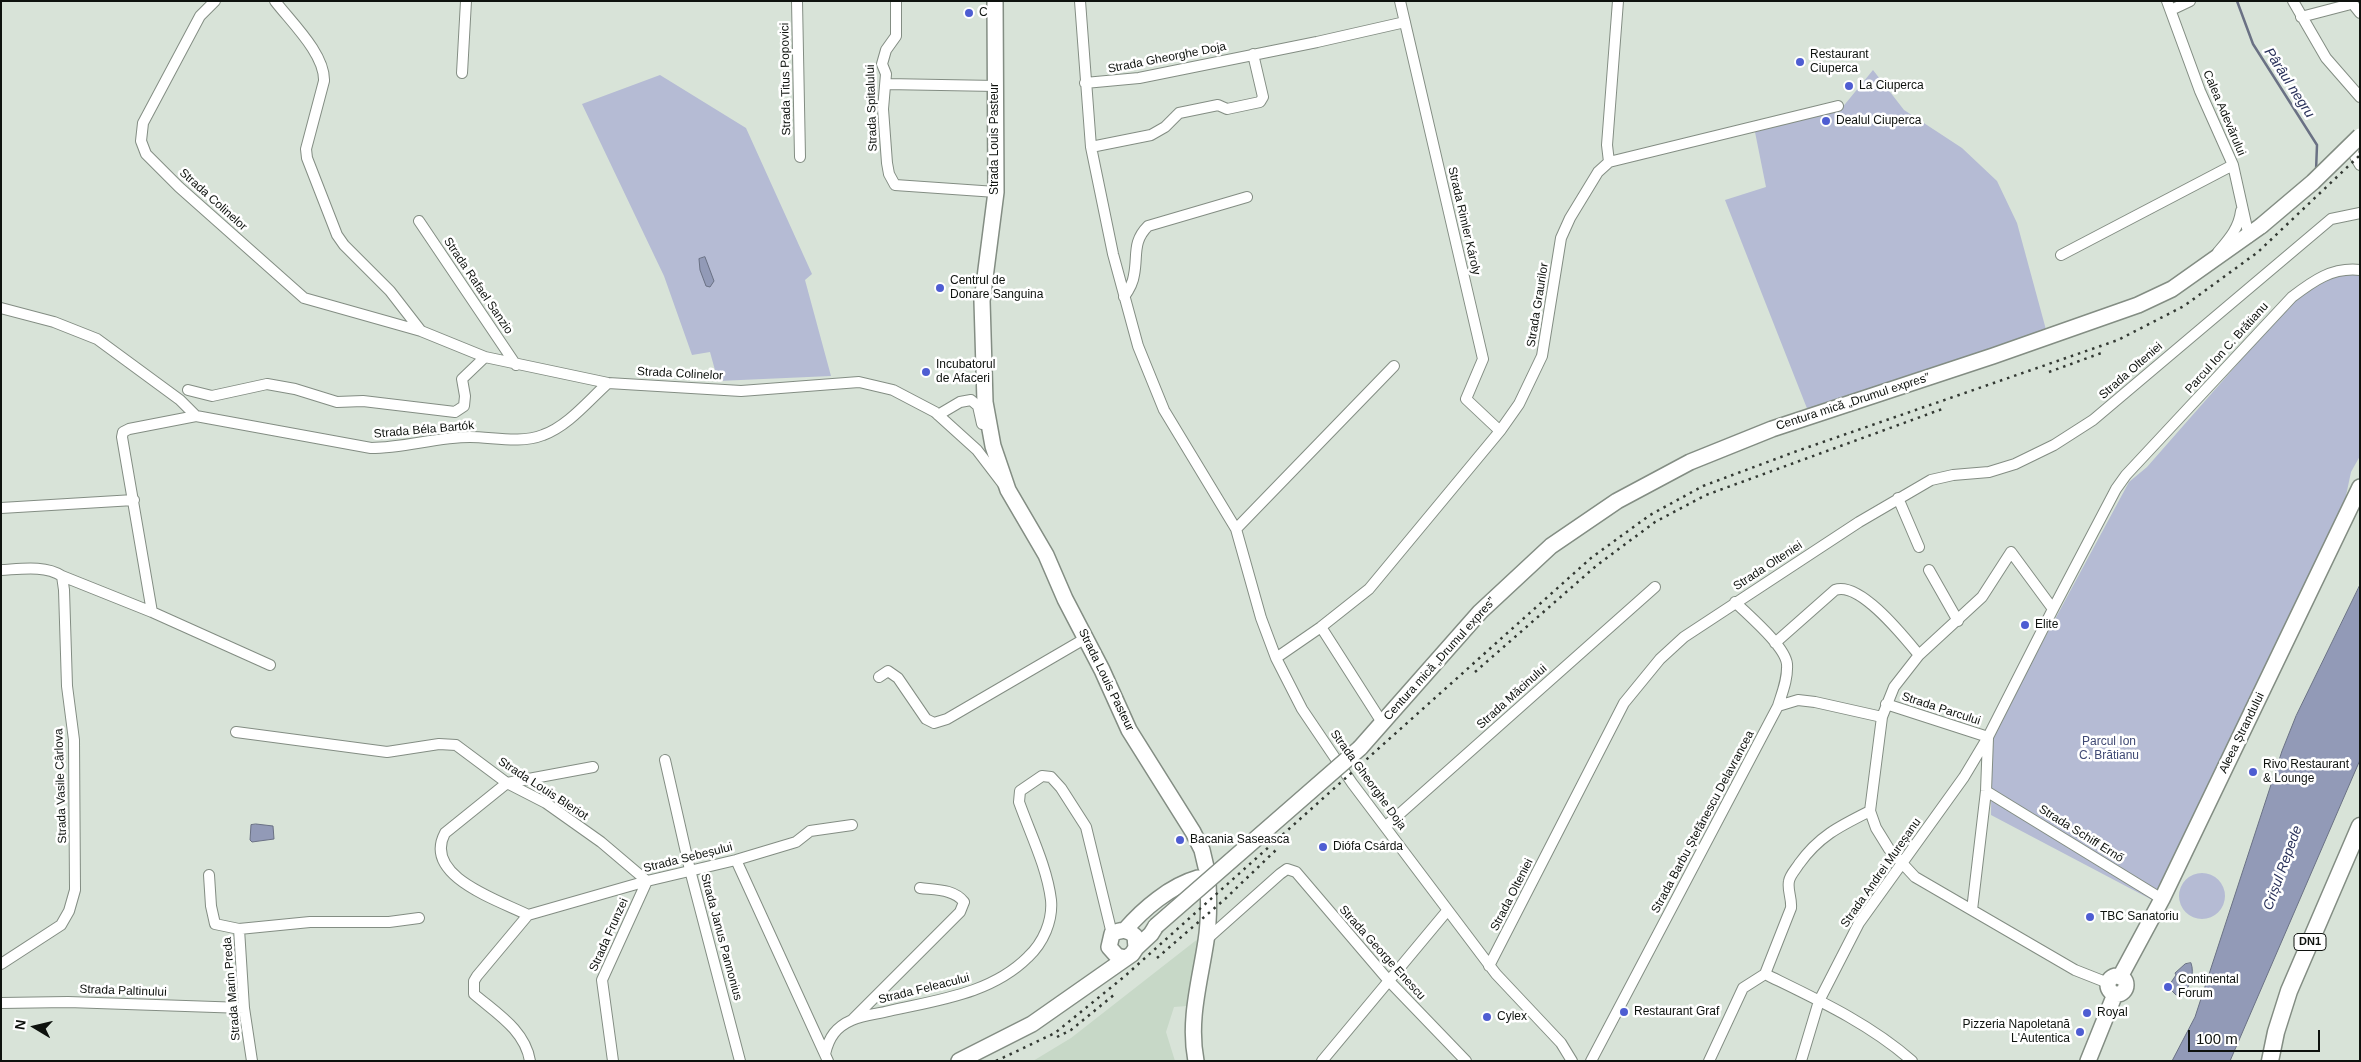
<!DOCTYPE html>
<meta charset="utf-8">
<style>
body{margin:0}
#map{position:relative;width:2361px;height:1062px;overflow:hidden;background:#d8e3d8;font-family:Helvetica,sans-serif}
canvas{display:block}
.frame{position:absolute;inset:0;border:2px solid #0e120e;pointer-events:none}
.north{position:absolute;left:10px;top:1002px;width:50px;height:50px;-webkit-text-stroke:4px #fff;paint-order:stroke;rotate:279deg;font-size:14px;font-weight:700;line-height:20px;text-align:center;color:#0e120e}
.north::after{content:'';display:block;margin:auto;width:18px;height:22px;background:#0e120e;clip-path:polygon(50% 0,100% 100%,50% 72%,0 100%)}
.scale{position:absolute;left:2188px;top:1030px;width:132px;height:22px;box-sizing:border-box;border:2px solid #0e120e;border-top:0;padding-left:6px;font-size:15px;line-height:18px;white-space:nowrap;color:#0e120e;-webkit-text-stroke:4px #fff;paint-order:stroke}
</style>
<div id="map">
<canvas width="2361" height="1062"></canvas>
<div class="frame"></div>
<div class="north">N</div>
<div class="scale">100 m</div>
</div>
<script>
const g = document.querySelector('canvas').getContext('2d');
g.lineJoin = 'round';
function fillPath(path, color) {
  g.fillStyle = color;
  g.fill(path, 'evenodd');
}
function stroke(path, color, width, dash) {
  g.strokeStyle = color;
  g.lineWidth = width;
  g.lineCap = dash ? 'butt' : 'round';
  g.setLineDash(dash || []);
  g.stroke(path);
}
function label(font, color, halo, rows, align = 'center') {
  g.font = font + ' Helvetica,sans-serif';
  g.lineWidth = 5;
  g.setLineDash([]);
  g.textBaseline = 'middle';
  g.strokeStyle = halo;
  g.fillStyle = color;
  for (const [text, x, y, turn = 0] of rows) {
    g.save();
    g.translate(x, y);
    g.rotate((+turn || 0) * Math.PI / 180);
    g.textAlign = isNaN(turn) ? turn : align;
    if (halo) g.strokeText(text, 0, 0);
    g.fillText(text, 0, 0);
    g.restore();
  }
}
fillPath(new Path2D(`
 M1199 938 1187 1006 1174 1007 1166 1032 1175 1061H1033L1071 1038Z`), '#c7d8c7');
fillPath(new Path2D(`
 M1873 70 1904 110 1962 148 1997 181 2017 223 2048 337 1810 416 1725 200 1766 187 1754 127 1841 109Z
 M660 75 746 128 812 274 805 280 831 376 718 381 710 352 692 355 664 276 582 104Z
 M2359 274 2360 456 2351 472 2339 529 2156 902 1991 815 1992 736 2129 482 2147 467 2284 311 2324 277Z
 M2179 896a23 23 0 1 1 46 0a23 23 0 1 1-46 0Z`), '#b5bbd4');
const water = new Path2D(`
 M705 257 714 281 710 287 706 286 700 270 699 259Z
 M2360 585V760L2230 1061H2172L2195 1017 2282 751 2296 716Z
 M256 824 273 826 274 839 252 842 250 840 251 825Z
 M2191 963C2195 973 2190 989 2181 995H2176L2171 990 2170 984 2176 975 2175 973 2185 964Z`);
fillPath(water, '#929ab7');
stroke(water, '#6a7184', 1);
stroke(new Path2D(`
 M2237 1 2253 44 2317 145 2316 171`), '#6a7184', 2.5);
const street = new Path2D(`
 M215 1 200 16 143 123 141 141 146 154 179 187 304 298 421 331 485 357 608 383 741 391 859 382 893 390 935 412 977 450 1003 484
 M275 1C291 22 325 54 324 81L306 149 307 158 337 235 344 245 390 291 421 331
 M797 1 800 157
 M896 1V36L886 50 882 64 886 74 883 109 887 163 889 174 895 185 996 192
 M1080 1 1091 147 1113 254 1138 346 1164 410 1236 529 1261 618 1276 658 1302 709 1352 783 1496 974 1561 1043 1572 1061
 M1400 1 1483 359 1466 399 1500 431
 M2167 1 2200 91 2233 165 2249 237
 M2293 1 2326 58 2360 97
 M2352 3 2360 13
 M2171 10 2190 1
 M2301 17 2347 5 2353 1
 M462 73 466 1
 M1085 83 1139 78 1317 42 1405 22
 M886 84 996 86
 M2355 141 2353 153 2360 165
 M1091 147 1151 135 1165 127 1179 113 1218 105 1227 109 1260 102 1263 97 1253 54
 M1609 162 1607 145 1618 1
 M419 221 516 365
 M2218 252C2229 239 2239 228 2241 211
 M2061 255 2233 165
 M1124 297C1129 290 1133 283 1134 275 1138 255 1132 242 1148 226L1247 197
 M1 308 54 322 97 339 180 400 196 416
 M188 390 212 396 267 384 295 389 337 402 363 401 455 412 464 406 465 396 462 379 485 357
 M938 415 960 402 971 400 978 406 982 424
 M1898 498 1919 547
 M1 508 134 500
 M1236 529 1394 366
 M1 570C21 569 45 565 62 576L64 590 67 686 74 740 75 890 69 911 61 925 1 964
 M1929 570 1958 621
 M62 576 152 612 270 665
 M2053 609 2011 552 1982 597 1919 655 1894 687 1882 717 1870 811 1876 828 1889 849 1915 877 2075 970 2108 983
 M152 612 122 437 123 432 129 429 196 416 371 448C404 448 437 437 470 437 493 437 520 444 543 435 568 426 588 401 608 383
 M1321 627 1383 724
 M1775 643 1835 590C1860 581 1904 637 1919 655
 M1276 658 1321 627 1369 589 1500 431 1519 404 1542 356 1561 238 1570 218 1598 172 1609 162 1838 106
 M879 677 888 671 898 678 926 719 934 723 947 719 1086 638
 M1886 704 1988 737
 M1778 706 1798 700 1815 702 1882 717
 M236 732 387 752 439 744 456 745 507 783 546 803 601 842 647 881 602 980 613 1061
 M665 760 690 870 740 1061
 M1986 791 2162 899
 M1386 826 1655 587
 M736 860 828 1061
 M209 875 211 906 215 924 239 929 244 1008 252 1061
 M1972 910 1986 791 1988 738
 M528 915 647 881 736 860 796 842 810 831 852 825
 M239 929 310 922H389L419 918
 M1207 939 1280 874 1287 869 1296 872 1389 981 1466 1061
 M1489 966 1624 703 1660 659 1684 637 1859 522 1931 480 1953 475 1989 472 2015 464 2054 445 2093 420 2331 219 2360 213
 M1765 974C1816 999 1869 1023 1912 1061
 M1 1003 68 1002 244 1008
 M853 1019 960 912 964 902C954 889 936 890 920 888
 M825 1054C829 1037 836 1027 852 1020 863 1015 877 1014 889 1011 937 1000 991 994 1028 957 1043 943 1053 921 1051 900 1047 867 1030 833 1019 802L1020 791 1042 776 1051 777 1061 788 1086 827 1112 934
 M530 1061C525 1030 496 1013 474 994V981L477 976 528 915C498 900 422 876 445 833L507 783 593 767
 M1322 1061 1447 911
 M1591 1061 1778 706C1782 693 1788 679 1787 664 1785 646 1749 616 1735 602
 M1709 1061 1743 988 1765 974 1791 908C1792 898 1787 890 1789 881 1790 875 1796 869 1799 864 1819 836 1840 826 1870 811
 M1801 1061 1819 1001 1859 923 1964 777 1988 737 2053 609 2116 489 2126 475 2292 297C2313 281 2332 267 2360 270`);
const secondary = new Path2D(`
 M995 1 996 192 982 301 985 402 993 446 1008 490 1046 555 1065 599 1102 670 1129 730 1193 832 1202 850 1206 867
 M1360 748 1480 612 1551 546 1617 501 1690 462 1772 429 1993 356 2138 305 2172 289 2261 226
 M1125 930C1143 909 1170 886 1198 878
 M1136 948 1151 934 1156 926
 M2108 985a9 9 0 1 1 18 0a9 9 0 1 1-18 0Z
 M2120 977 2162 899 2360 487
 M959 1061 1032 1024 1132 954 1136 948 1135 936C1128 929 1121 929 1112 934L1109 947 1117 956 1125 958
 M1196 1061C1188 1020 1200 981 1206 941 1209 922 1209 902 1208 883
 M2088 1061 2115 994`);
const primary = new Path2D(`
 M2270 1061 2276 1032 2289 991 2360 826`);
stroke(street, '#838d83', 12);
stroke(secondary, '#838d83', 18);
stroke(primary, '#838d83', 19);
stroke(street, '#fff', 10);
stroke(secondary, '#fff', 15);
stroke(primary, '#fff', 16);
stroke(new Path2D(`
 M2049 372 2104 352
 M1475 672 1596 566 1655 522 1706 495 1945 408
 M1157 958 1225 899 1277 849
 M1057 1037 1071 1030 1115 994
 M996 1061 1055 1033 1125 976 1591 558 1650 515 1703 486 1797 451 2118 340 2184 306 2258 252 2360 155`), '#333933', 2.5, [2.5, 5]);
const secondaryBridge = new Path2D(`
 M2261 226 2313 182 2360 136
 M1156 926 1360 748`);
stroke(secondaryBridge, '#838d83', 18, []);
stroke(secondaryBridge, '#fff', 15);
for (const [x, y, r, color] of [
 [969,13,5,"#4e5dd2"],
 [1800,62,5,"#4e5dd2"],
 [1849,86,5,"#4e5dd2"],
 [1826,121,5,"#4e5dd2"],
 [940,288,5,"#4e5dd2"],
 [926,372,5,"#4e5dd2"],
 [2025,625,5,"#4e5dd2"],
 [2253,772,5,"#4e5dd2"],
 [1180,840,5,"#4e5dd2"],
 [1323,847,5,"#4e5dd2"],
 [2090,917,5,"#4e5dd2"],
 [2168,987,5,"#4e5dd2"],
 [1624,1012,5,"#4e5dd2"],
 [2087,1013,5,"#4e5dd2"],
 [1487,1017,5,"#4e5dd2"],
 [2080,1032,5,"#4e5dd2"]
]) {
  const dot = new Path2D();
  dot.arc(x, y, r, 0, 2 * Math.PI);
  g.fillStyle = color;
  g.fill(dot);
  stroke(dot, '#fff', 2);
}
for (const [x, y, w] of [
 [2310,942,32]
]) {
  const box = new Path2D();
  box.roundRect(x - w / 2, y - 8.5, w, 17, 4);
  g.fillStyle = '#fff';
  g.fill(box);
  stroke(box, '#0e120e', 1);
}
label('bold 11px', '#0e120e', null, [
 ["DN1",2310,942]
]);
label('12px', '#0e120e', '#fff', [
 ["C",979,13],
 ["Restaurant",1810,55],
 ["Ciuperca",1810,69],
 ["La Ciuperca",1859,86],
 ["Dealul Ciuperca",1836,121],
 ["Centrul de",950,281],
 ["Donare Sanguina",950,295],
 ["Incubatorul",936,365],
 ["de Afaceri",936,379],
 ["Elite",2035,625],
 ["Rivo Restaurant",2263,765],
 ["& Lounge",2263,779],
 ["Bacania Saseasca",1190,840],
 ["Diófa Csárda",1333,847],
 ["TBC Sanatoriu",2100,917],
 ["Continental",2178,980],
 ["Forum",2178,994],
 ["Restaurant Graf",1634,1012],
 ["Royal",2097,1013],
 ["Cylex",1497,1017],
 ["Pizzeria Napoletană",2070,1025,"right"],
 ["L'Autentica",2070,1039,"right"]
], 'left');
label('12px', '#0e120e', '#fff', [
 ["Strada Gheorghe Doja",1167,58,-11],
 ["Strada Titus Popovici",786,79,-91],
 ["Strada Spitalului",872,108,-92],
 ["Calea Adevărului",2224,113,67],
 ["Strada Louis Pasteur",995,139,-90],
 ["Strada Colinelor",213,200,42],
 ["Strada Rimler Károly",1464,221,77],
 ["Strada Rafael Sanzio",478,286,56],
 ["Strada Graurilor",1538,305,-81],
 ["Parcul Ion C. Brătianu",2227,348,-48],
 ["Strada Olteniei",2131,371,-41],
 ["Strada Colinelor",680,374,3],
 ["Centura mică „Drumul expres”",1853,402,-18],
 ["Strada Béla Bartók",424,430,-5],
 ["Strada Olteniei",1768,566,-33],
 ["Centura mică „Drumul expres”",1440,659,-48],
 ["Strada Louis Pasteur",1106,680,64],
 ["Strada Măcinului",1512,697,-42],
 ["Strada Parcului",1941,709,18],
 ["Aleea Ștrandului",2242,733,-64],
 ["Strada Gheorghe Doja",1368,780,54],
 ["Strada Vasile Cârlova",61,786,-92],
 ["Strada Louis Bleriot",543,789,33],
 ["Strada Barbu Ștefănescu Delavrancea",1703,822,-62],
 ["Strada Schiff Ernő",2081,834,32],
 ["Strada Sebeșului",688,858,-14],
 ["Strada Andrei Mureșanu",1881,873,-55],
 ["Strada Olteniei",1512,895,-63],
 ["Strada Frunzei",609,935,-66],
 ["Strada Janus Pannonius",721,937,75],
 ["Strada George Enescu",1382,953,48],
 ["Strada Marin Preda",232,989,-95],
 ["Strada Feleacului",924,989,-14],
 ["Strada Paltinului",123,991,2]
]);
label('12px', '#3f4974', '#fff', [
 ["Parcul Ion",2109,742],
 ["C. Brătianu",2109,756]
]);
label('italic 14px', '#29315a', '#fff', [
 ["Pârâul negru",2289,83,57],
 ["Crișul Repede",2283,868,-70]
]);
</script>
